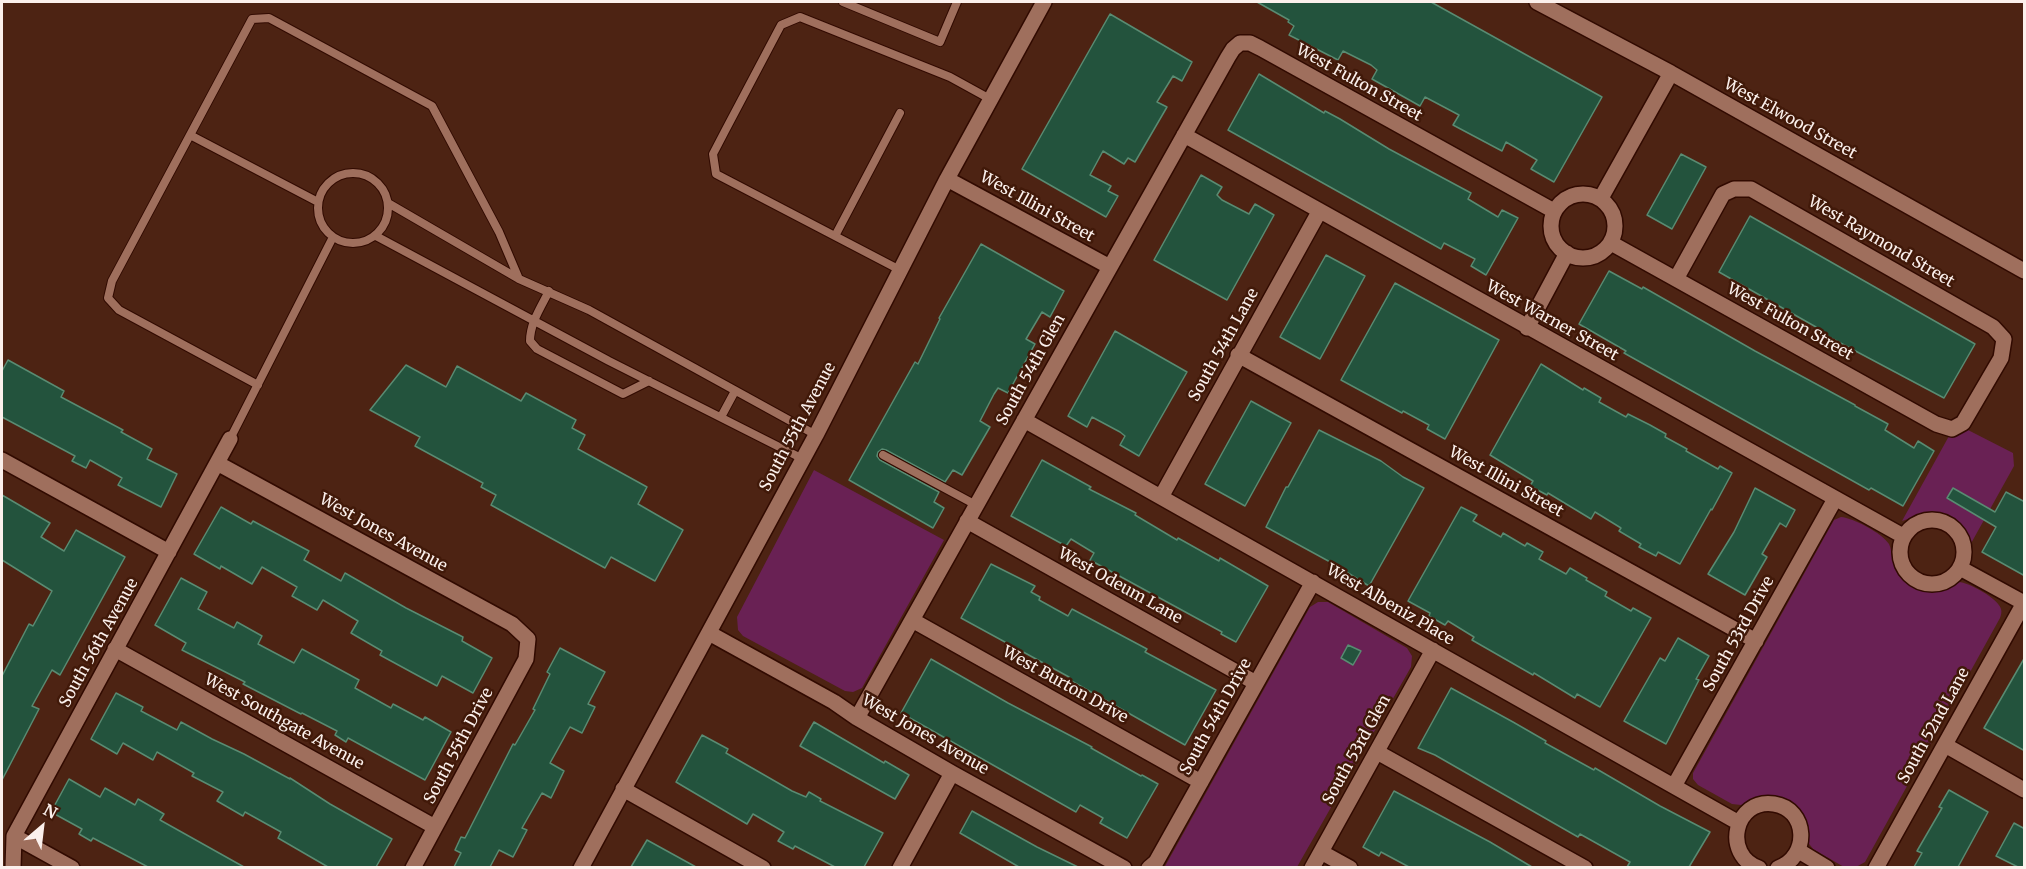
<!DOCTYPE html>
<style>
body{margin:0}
#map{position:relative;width:2026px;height:869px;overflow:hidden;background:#4d2313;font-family:Merriweather,serif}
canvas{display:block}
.frame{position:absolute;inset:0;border:3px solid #fbf0ec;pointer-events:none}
.north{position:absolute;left:12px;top:797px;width:60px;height:60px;-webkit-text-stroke:4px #411909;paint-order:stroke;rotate:28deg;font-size:16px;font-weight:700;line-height:24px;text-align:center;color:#fbf0ec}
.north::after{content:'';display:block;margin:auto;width:21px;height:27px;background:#fbf0ec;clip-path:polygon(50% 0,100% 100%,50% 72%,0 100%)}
</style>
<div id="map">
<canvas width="2026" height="869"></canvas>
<div class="frame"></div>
<div class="north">N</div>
</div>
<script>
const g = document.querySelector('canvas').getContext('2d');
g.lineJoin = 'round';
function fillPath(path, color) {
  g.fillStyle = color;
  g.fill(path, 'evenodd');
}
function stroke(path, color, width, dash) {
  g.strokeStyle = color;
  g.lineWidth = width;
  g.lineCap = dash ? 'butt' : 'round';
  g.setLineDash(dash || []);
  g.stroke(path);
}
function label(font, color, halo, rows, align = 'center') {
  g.font = font + ' Merriweather,serif';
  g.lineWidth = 5;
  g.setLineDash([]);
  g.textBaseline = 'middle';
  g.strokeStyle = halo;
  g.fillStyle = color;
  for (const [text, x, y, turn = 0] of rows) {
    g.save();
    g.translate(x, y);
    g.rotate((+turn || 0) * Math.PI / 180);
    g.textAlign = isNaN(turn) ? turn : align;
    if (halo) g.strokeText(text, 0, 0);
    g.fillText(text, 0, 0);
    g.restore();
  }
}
fillPath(new Path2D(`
 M1968 430 2013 453 2014 466 1969 547C1957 509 1935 509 1902 521L1949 436Z
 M814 470 944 540 862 688 853 692 845 691 743 636 738 630 737 617Z
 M1841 517C1853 518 1882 533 1889 544 1891 548 1891 552 1892 557 1897 571 1905 583 1918 588 1938 595 1943 583 1959 582 1968 582 1999 599 2001 609 2002 612 2001 615 2000 618L1865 862 1856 867H1844L1813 849 1807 841 1805 827 1761 798 1741 805 1732 804 1698 785 1693 779V773L1834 520Z
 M1318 602H1328L1407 648 1412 656 1411 667 1297 867 1164 868 1310 607Z`), '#692154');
const building = new Path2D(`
 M1257 2H1431L1602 97 1554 182 1531 169 1537 160 1513 146 1506 142 1502 151 1453 125 1459 115 1425 97 1420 106 1372 79 1377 70 1371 65 1343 51 1338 60 1289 35 1294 26 1288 22 1289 20Z
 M1110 14 1192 62 1182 81 1173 76 1157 102 1167 107 1135 162 1128 158 1124 164 1103 151 1090 175 1111 186 1108 191 1118 196 1106 217 1022 169Z
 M1259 74 1324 113 1325 111 1340 119 1389 149 1471 193 1468 199 1498 217 1502 210 1518 218 1486 275 1471 266 1475 259 1444 243 1441 249 1228 130Z
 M1681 154 1706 167 1672 229 1647 215Z
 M1201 175 1222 187 1217 195 1222 200 1249 214 1255 204 1274 215 1227 300 1154 260Z
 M1750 216 1975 344 1944 398 1831 338 1815 329 1816 327 1719 272Z
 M981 244 1064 291 1050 317 1042 312 1026 339 1035 344 1008 393 998 388 994 394 980 421 990 427 962 475 953 470 945 482 886 450 882 449 878 452 877 456 880 460 939 492 934 502 944 508 933 528 849 480 915 362 918 364 940 319 939 318Z
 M1326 255 1365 276 1320 359 1280 337Z
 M1609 271 1642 289 1643 287 1755 351 1855 405V406L1888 424 1885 430 1914 448 1918 441 1934 451 1903 506 1871 488 1869 490 1624 353 1626 351 1579 324Z
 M1395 283 1499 340 1445 439 1427 429 1429 425 1403 411 1402 413 1341 380Z
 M1115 331 1187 372 1139 456 1120 445 1125 436 1120 432 1092 417 1087 427 1068 416Z
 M8 360 64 391 61 397 123 430 121 432 152 449 147 459 177 474 161 507 118 485 122 478 90 460 86 468 72 461 75 456 2 417V371Z
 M1541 364 1583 390 1584 388 1601 398 1599 402 1626 417 1628 414 1650 425 1666 434 1665 437 1687 449 1686 451 1718 469 1720 466 1732 473 1712 510 1711 509 1680 564 1658 552 1656 556 1639 547 1641 544 1619 531 1621 528 1595 512 1591 519 1548 493 1547 495 1530 486 1533 481 1490 455Z
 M406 365 446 387 457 366 521 401 526 393 576 420 572 428 585 435 578 449 647 487 638 504 683 530 655 581 611 557 605 568 491 505 496 495 481 487 483 483 415 446 420 437 370 410Z
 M1251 401 1291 423 1245 506 1205 484Z
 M1319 430 1381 461 1403 477 1424 488 1369 586 1332 563 1266 527 1286 487H1288Z
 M1042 460 1091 487 1089 489 1136 513 1135 515 1177 540 1178 538 1219 561 1220 558 1268 586 1236 642 1221 634 1222 632 1090 560 1094 553 1071 539 1066 546 1011 516Z
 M1755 488 1795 510 1786 527 1780 523 1762 554 1767 557 1745 595 1708 574 1734 532Z
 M1953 488 1995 512 2006 492 2025 502V576L1982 552 1996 527 1947 498Z
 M2 495 50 523 41 537 64 551 76 530 125 557 60 675 52 670 32 706 39 709 2 780V676L29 624 33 626 52 591 2 560Z
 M221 507 251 524 253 521 309 551 304 560 341 581 345 573 406 608 463 637 462 641 492 658 473 693 442 676 437 686 380 655 382 651 351 633 358 621 323 600 317 610 292 596 297 587 262 567 252 584 221 566 220 569 194 554Z
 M1461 507 1477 515 1473 521 1501 537 1503 533 1525 546 1527 543 1543 552 1539 559 1566 574 1570 568 1587 578 1586 580 1607 592 1605 596 1631 611 1633 608 1651 618 1600 707 1577 694 1575 698 1534 673 1533 675 1472 640 1474 637 1448 621 1445 625 1429 616 1430 613 1408 601Z
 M991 564 1035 586 1031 592 1040 597 1039 600 1068 616 1072 609 1147 649 1145 652 1216 690 1185 745 1068 679 1069 677 961 618Z
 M181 578 207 592 198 609 234 628 237 622 262 636 258 644 294 663 302 649 359 680 355 688 391 708 393 704 423 720 425 717 451 732 425 780 348 738 346 742 335 735 337 731 302 713 301 714 243 684 245 682 182 650 186 643 155 625Z
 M1678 638 1709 656 1696 679 1699 680 1666 744 1624 721 1660 658 1665 661Z
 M1348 645 1361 651 1353 665 1341 658Z
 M560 648 605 672 588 704 595 707 582 733 570 727 550 763 564 771 551 798 542 793 522 828 527 830 513 857 499 850 490 867H454L461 853 455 850 461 837 465 838 513 744 515 745 535 710 533 709 550 674 547 672Z
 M2025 657V751L1984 728Z
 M931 659 1008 703 1092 747 1091 748 1141 776 1142 775 1158 784 1127 838 1100 823 1103 818 1080 805 1076 812 901 713Z
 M1451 688 1513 722 1546 741 1545 743 1594 770 1595 768 1660 806 1710 832 1689 867H1627L1630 862 1580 834 1578 837 1435 755 1418 748Z
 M116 693 143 707 141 711 177 730 181 722 212 739 244 754 290 779V778L330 804 392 839 376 867H328L278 838 281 832 245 812 243 816 217 801 223 792 192 776 194 773 157 752 153 760 123 743 117 754 91 739Z
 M814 722 884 763 885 761 909 775 895 799 800 746Z
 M702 735 728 749 726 753 792 791 806 797 809 792 821 799 820 801 883 833 864 867H835L795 846 793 849 778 841 784 832 753 814 747 824 676 782Z
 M69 779 100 797 105 788 135 805 138 799 164 814 160 820 244 867H148L93 838 91 841 79 834 82 829 51 812Z
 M1949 790 1988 812 1958 867H1914L1922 853 1917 851 1942 808 1939 807Z
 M1394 791 1490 842 1532 867H1409L1381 852 1379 856 1363 847Z
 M972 811 1037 847 1078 867H1019L960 833Z
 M2014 823 2025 829V867H2018L1996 856Z
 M647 840 696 867H631Z`);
fillPath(building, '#23533d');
stroke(building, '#598b72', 1.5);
const service = new Path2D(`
 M843 2 940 42 957 2
 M190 135 318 202
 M318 208a35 35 0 1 1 70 0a35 35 0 1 1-70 0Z
 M388 203 519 279 589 310 816 435
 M376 236 609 361 803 459
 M835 236 900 113
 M900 270 716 174 713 154 725 131 781 25 800 17 950 77 990 99
 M549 291C541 307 530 323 530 341L537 349 623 394 649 381
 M258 385 119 310 108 298 112 281 252 19 269 18 432 106 499 232 519 279
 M721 417 735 391
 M230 439 333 237
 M883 455 976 505`);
const minor = new Path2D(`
 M1537 2 1671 73 2024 271
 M1184 135 1903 536
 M947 179 1110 267
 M1551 226a32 32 0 1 1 64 0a32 32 0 1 1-64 0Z
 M1601 198 1671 73
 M1611 243 1936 424 1952 429 1963 423 2001 358 2004 339 1993 327 1751 189H1734L1723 194 1676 279
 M1527 328 1567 253
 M1238 355 1756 641
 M1024 420 1739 823
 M2 460 169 552
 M217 463 512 624 528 639 526 659 413 868
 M1161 497 1319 212
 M1900 552a32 32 0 1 1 64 0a32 32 0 1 1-64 0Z
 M967 521 1256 683
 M1960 568 2024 603
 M912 620 1201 782
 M709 633 834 702 857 718 952 773 1124 868
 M115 649 435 827
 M857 718 1228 57 1233 49 1240 43H1250L1260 48 1554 211
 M1945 745 2024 790
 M1377 752 1585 868
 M1674 786 1835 499
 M623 789 763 868
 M14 836 72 868
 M1799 851 1827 868
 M1321 852 1350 868
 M13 868 14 836 230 439
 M581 868 816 435 947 179 1044 2
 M900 868 952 773
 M1149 868 1156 862 1313 582
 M1312 868 1433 650
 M1759 868C1722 855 1734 798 1774 804 1808 809 1810 857 1778 868
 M1876 868 2024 603`);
stroke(service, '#310a00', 10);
stroke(minor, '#310a00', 18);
stroke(service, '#9f6f5d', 8);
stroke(minor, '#9f6f5d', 15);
label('16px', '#fbf0ec', '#411909', [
 ["West Fulton Street",1359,83,29],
 ["West Elwood Street",1790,119,29],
 ["West Illini Street",1037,207,29],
 ["West Raymond Street",1881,242,30],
 ["West Warner Street",1552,321,29],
 ["West Fulton Street",1790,322,29],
 ["South 54th Lane",1224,345,-61],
 ["South 54th Glen",1031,370,-61],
 ["South 55th Avenue",798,427,-62],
 ["West Illini Street",1506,482,29],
 ["West Jones Avenue",383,533,29],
 ["West Odeum Lane",1120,586,29],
 ["West Albeniz Place",1390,605,30],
 ["South 53rd Drive",1739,634,-61],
 ["South 56th Avenue",99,643,-61],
 ["West Burton Drive",1065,685,29],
 ["South 54th Drive",1216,717,-61],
 ["West Southgate Avenue",284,722,29],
 ["South 52nd Lane",1934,726,-61],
 ["West Jones Avenue",925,735,30],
 ["South 55th Drive",459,746,-62],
 ["South 53rd Glen",1357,750,-61]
]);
</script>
